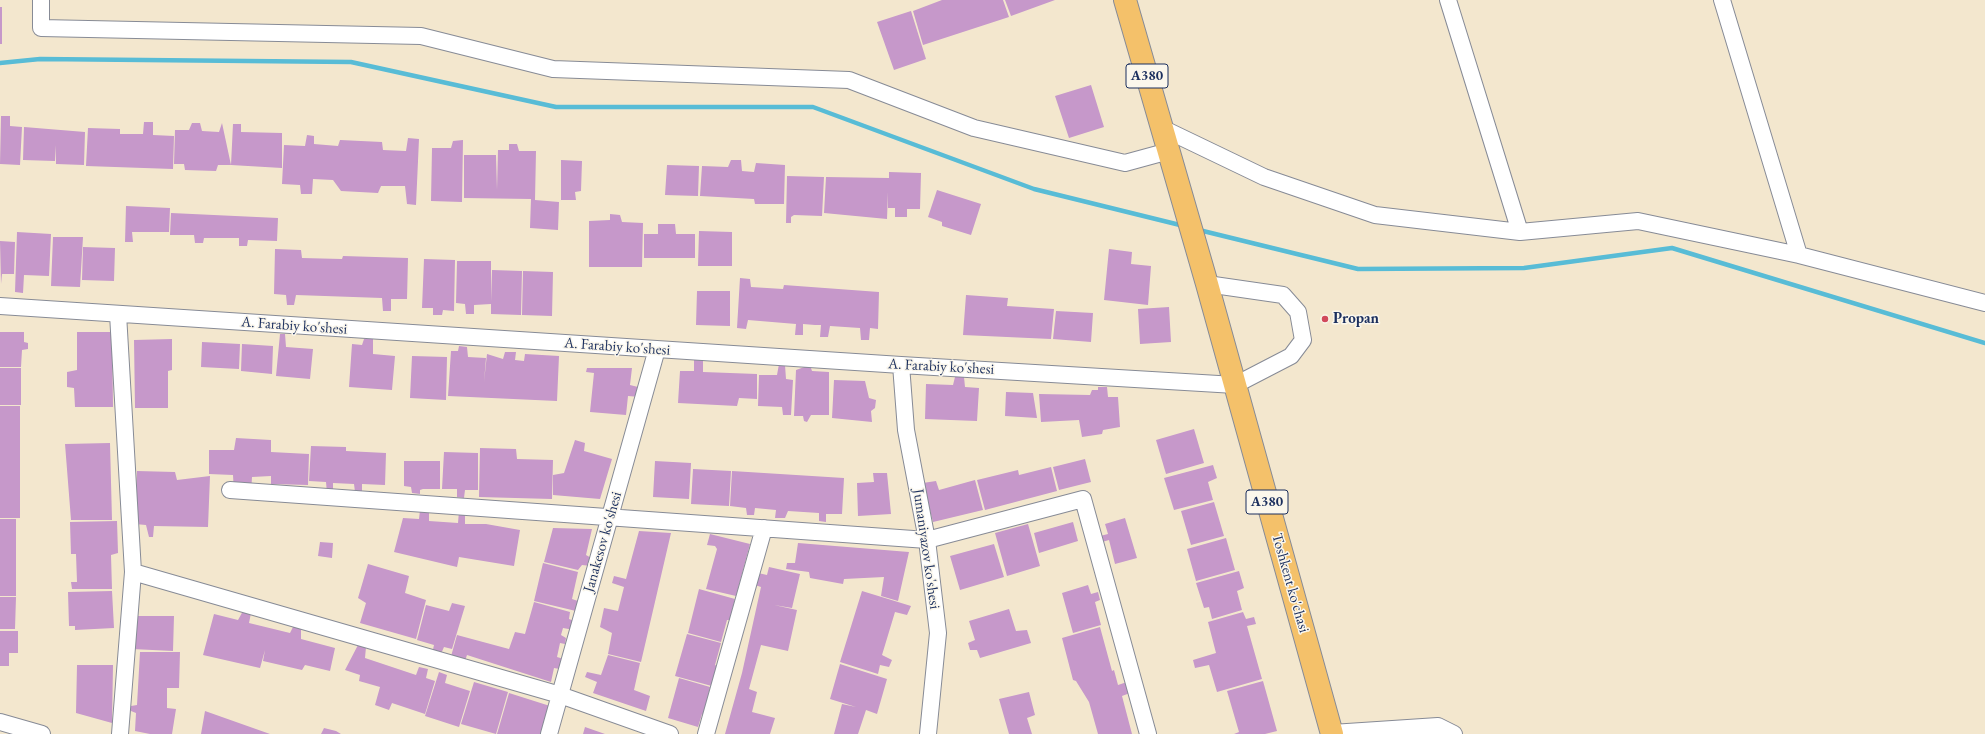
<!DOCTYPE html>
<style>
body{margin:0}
canvas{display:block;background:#f3e7ce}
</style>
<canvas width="1985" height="734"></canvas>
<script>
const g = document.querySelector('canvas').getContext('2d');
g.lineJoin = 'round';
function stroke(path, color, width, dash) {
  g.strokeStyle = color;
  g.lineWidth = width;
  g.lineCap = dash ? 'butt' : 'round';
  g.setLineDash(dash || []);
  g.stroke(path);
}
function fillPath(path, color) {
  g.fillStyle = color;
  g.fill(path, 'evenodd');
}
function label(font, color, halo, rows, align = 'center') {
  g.font = font + ' "EB Garamond",serif';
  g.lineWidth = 3;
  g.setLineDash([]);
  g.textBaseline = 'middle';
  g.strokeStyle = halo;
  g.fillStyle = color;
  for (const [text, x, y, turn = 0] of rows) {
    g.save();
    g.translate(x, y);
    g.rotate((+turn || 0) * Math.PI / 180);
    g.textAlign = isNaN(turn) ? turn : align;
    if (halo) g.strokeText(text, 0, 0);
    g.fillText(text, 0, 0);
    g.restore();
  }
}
stroke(new Path2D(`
 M0 63 40 59 351 62 556 107H813L1034 189 1184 226
 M1199 230 1358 269 1524 268 1672 248 1985 343`), '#58bcd6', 4.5);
fillPath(new Path2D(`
 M942 0H1003L1009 17 923 45 913 11Z
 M1005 0H1055L1011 16Z
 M0 7H2V44H0Z
 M911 11 926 59 894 70 877 22Z
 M1091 85 1104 127 1069 138 1055 96Z
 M1 116H10V126L22 127 20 165 0 164Z
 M144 122H153V135L174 136 173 169 86 166 88 128 120 129V134H143Z
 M192 123H200L202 131 219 132 222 123 231 165H218L216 171 185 170 184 164H174L175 130H189Z
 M233 124H241V132L282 133V168L231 165Z
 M24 127 85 132 84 165 56 164V145L55 161 23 160Z
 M307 135 314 136V144L338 146 340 140 382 142 383 150 406 151 408 138 419 139 416 205 407 204 405 186H381L378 193 341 191 333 180 313 179 312 194H301L300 185 282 184 284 145 305 146Z
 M463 140 462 202 431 201 432 148H451L453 141Z
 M509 144H517L519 151H536L535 200 559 202 558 230 530 228 531 199 464 198V155H496L497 190 498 150H509Z
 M561 160 582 161 581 191 575 192 576 200H561Z
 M731 160H741L742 171 754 172 756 163 785 165 784 204H755L754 199 700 196 702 166 728 167Z
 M667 165 699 166 698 196 665 195Z
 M889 172 921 173 920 209H907V217H895V208H888V192L887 219 824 213 826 177 889 178Z
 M787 176 824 177 822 216 794 215 791 217V223H786Z
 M937 190 981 204 971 235 942 226V222L928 217Z
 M126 206 170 208 169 232H132L133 242H125Z
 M171 213 278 218 277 241 248 240 247 246H239V238H204L203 243H195L194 235H170Z
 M610 214 620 215 622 222 643 223 642 267H589V221L610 220Z
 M658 224H675L676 234H695V258H644V234H658Z
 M699 231 732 232V266H698Z
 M17 232 51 234 49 276 24 275 23 293 15 292Z
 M53 237H83L80 287 51 286Z
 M0 241 15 242 14 274H2L1 284Z
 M83 247 115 248 114 281 82 280Z
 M275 249 301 250 302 258 342 259 343 256 408 258 407 299H391V311H383L382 298 296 295 294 305H287L286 295 274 294Z
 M1109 249 1132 252 1131 264 1151 266 1148 305 1104 300Z
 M424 259 455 260 454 311 443 310 442 315H433V308H422Z
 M457 261H491V302L492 270 522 271 521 315 491 314V304L474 305V314H466L465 304 456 303Z
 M523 271 553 272 552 316 522 315Z
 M740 278 750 279 751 287 783 289 784 285 879 292 878 329 870 328 869 340H861L860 328 830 326 828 337H820L821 325H815L803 324V335H795L796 324 748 320 746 329 737 328Z
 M697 291H730V326L696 325Z
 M966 295 1008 298 1007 306 1054 309 1051 339 963 335Z
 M1169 307 1171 342 1140 344 1138 309Z
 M1056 311 1093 313 1091 342 1053 339Z
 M0 332H24V342L28 343V349L22 350 21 367H0Z
 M77 332H112L113 407H75L74 388 67 387V372L77 370Z
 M280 334H285L286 347 313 349 310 379 276 376Z
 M172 339V370L168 371V408H135L134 340Z
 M364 339H373V354L395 356 392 390 349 387 352 344 362 345Z
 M202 342 240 344 239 369 201 367Z
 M242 344 273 346 272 374 241 371Z
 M459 346 467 347 468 357 486 358 484 382 487 354 503 359 505 352H516L515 360 524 361 525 354 559 356 557 401 448 396 451 351H458Z
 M412 356 447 357 446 400 410 398Z
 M694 360H703V372L757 374V399L739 398 737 406 678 403 680 371H694Z
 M779 364 785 365 786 379 793 380 791 415H783L782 407 758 406 759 375H777Z
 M810 365 812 371 829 372V415H811L807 422 804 421 803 416H794L796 370Z
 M0 368H21V405H0Z
 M587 368H632L630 385 642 388 640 397 628 396 626 415 590 412 594 373 586 372Z
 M955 377H964L965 387 979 388 977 421 925 419 926 384 953 385Z
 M834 380 865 381 869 398 876 400 875 408 871 411 872 422 832 418Z
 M1098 387H1107L1108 397H1118L1120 427 1103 430 1102 434 1082 437 1079 420 1041 422 1039 394 1090 395 1092 390H1098Z
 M1006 392 1033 393 1037 418 1005 416Z
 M0 406H20V518H0Z
 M1194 429 1204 463 1166 474 1156 440Z
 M236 438 271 440V452L309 454 308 485 271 484V476L252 477 251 494 234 493 233 475 209 474V450H234Z
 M575 440 585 443 584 451 612 459 600 499 553 495V475L564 473Z
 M110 443 112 520H71L65 444Z
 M311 446 346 447V451L386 453 385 485 362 484V492H355L354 484 333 483V493H327L326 482 309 481Z
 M480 448 516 449 517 459 553 460 552 499 479 497Z
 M444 452 478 453V490H465L464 498 457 497V489H442Z
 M1085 459 1091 482 1059 490 1053 467Z
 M404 461H440V489H423L420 490V494L412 493 411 487 404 486Z
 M655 461 691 463 689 499 653 497Z
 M1213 465 1217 478 1208 482 1213 500 1174 510 1164 478Z
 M1051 467 1057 491 985 510 977 480 1018 470 1019 475Z
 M693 469 731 471 729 506 691 504Z
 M137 471 175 472 177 480 210 476 208 527 154 526 153 537H149L146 525 135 524Z
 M732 471 844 478 842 514H826V522L819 521V513L788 511 785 518H775L776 510 755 508 754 515H747L746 508 730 506Z
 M873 473H887L891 514 858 516 857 483 874 482Z
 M975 480 983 510 933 522 923 483 936 481 939 490Z
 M1214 502 1224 536 1191 545 1181 511Z
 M420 510 429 511V521L458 523 459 511 465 512V524H486L520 530 514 566 459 557 457 567 394 552 403 518 419 519Z
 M1125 518 1137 558 1115 564 1109 540 1102 542 1100 536 1108 534 1105 524Z
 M0 519H16V596H0Z
 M117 521 118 553 111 555 112 589H72L71 582H77L76 554H71L70 522Z
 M1073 522 1078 541 1039 553 1034 533Z
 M1028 524 1040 566 1007 576 995 533Z
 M553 528 592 529 586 555 593 559 591 566 582 565 578 570 544 562Z
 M639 531 671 533 641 662 608 654 612 633 600 627 604 608 618 611 624 587 612 583 614 576 626 579Z
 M710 534 750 544 736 596 706 589 717 549 715 546 707 545Z
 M1226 538 1235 570 1196 581 1187 549Z
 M320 542 333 543 332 558 318 556Z
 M798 543 909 552 898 601 881 596 884 577 844 579 843 584 810 578 809 572 786 569 787 563H795Z
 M994 544 1004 577 960 590 950 556Z
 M543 563 578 572 572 599 578 601 576 611 534 601Z
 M368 564 409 576 405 593 426 600 416 639 360 623 366 603 358 598Z
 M769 567 800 574 792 608 774 605 797 610 788 651 761 645 749 689 757 692 752 712 775 718 770 734H725L742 673 761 587 755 585 758 573 767 575Z
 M1239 571 1244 588 1237 591 1242 610 1212 619 1209 607 1204 608 1196 583Z
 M1088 585 1091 594 1098 592 1100 600 1095 602 1101 625 1073 633 1062 593Z
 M699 589 735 599 732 610 736 614 735 620H727L721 642 688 633Z
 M112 591 114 628 75 630V626H69L68 592Z
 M862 591 911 606 907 615 895 612 882 655 892 660 889 667 880 665 878 674 840 662Z
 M0 597H16L15 629H0Z
 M534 602 570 612 569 619 577 622 574 630 563 628 561 635 566 638 565 644 560 643 557 657 567 660 565 670 554 668 551 682 467 655 464 664 450 660 457 635 509 649 515 632 525 634Z
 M452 603 465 606 452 649 444 647 440 656 432 654 434 645 417 640 426 605 449 611Z
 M1009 609 1016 631 1027 630 1031 643 980 658 977 650H970L968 643 975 640 969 621Z
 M243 611 251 613 249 623 290 633 294 625 301 627V639L335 648 330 671 305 665 302 670 263 661 265 650 260 668 203 655 214 614 238 620Z
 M1243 612 1246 619 1254 617 1256 624 1247 626 1262 679 1217 692 1209 665 1195 668 1193 660 1216 653 1208 622Z
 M133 616H174L173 651 132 649Z
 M1100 627 1112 671 1114 670 1118 685 1127 682 1130 693 1122 696 1132 734H1098L1089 702 1076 681 1073 680 1062 638Z
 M0 631H18V653H9V666H0Z
 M687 634 721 643 715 665 724 670 719 688 675 676Z
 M358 645 366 647 365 658 416 675 419 667 428 669 426 678 435 681 425 714 392 703 389 710 375 705 380 687 359 681 360 675 345 670Z
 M140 652H180L179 688H167V708L176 709 172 734H150L135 731 136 713 131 711V706L137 705Z
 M608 655 640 663 634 690 650 696 646 711 593 693 597 682 585 677 587 672 601 675Z
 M840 664 887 679 877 714 866 710 858 734H834L842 704 856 707 830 699Z
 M77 665H113L112 723 76 713Z
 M439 672 447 675 445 683 470 691 459 727 425 716Z
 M679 678 710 687 706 705 715 709 712 717 702 714 698 727 668 718Z
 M1263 681 1277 731 1265 734H1234L1239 732 1227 691Z
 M474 682 508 692 496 734 461 724Z
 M1029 692 1035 715 1027 718 1032 734H1009L999 699Z
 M509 693 550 706 543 734H497Z
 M205 711 270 734H201Z
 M585 727 605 734H583Z
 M324 728 336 731 341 734H321Z`), '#c698ca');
const minor = new Path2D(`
 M41 0V28L421 36 553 69 849 80 974 128 1125 163 1169 151
 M1448 0 1520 232
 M1722 0 1799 255
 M1162 128 1264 177 1375 215 1520 232 1638 221 1799 255 1985 303
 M0 306 901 365 1235 385 1291 356 1303 340 1298 312 1283 295 1207 284
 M118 314 133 572 120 734
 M901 365 906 430 927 540 938 633 928 734
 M230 490 927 540 1083 499 1148 734
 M133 572 560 695 670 734
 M0 722 42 734
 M1332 733 1438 726 1454 734
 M549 734 657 349
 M706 734 764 528`);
const highway = new Path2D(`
 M1125 0 1207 284 1332 734`);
stroke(minor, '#878b96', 18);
stroke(highway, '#878b96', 24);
stroke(minor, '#fff', 16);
stroke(highway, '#f4c16a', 22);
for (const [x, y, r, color] of [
 [1325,319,4,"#d1495b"]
]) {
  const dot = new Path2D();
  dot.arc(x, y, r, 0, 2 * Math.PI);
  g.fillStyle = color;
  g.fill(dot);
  stroke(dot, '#fbf7ec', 1.5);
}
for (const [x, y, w] of [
 [1147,76,42],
 [1267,502,42]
]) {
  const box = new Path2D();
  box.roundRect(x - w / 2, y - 12, w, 24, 3);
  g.fillStyle = '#fbf7ec';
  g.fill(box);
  stroke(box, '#1b2f5e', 1);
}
label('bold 14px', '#1b2f5e', null, [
 ["A380",1147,76],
 ["A380",1267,502]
]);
label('bold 15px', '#1b2f5e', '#fbf7ec', [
 ["Propan",1333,319]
], 'left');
label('15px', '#1b2f5e', '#fbf7ec', [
 ["A. Farabiy ko'shesi",294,326,4],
 ["A. Farabiy ko'shesi",617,347,4],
 ["A. Farabiy ko'shesi",941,367,3],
 ["Janakesov ko'shesi",603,542,-74],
 ["Jumaniyazov ko'shesi",926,549,82],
 ["Toshkent ko'chasi",1290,583,74]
]);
</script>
